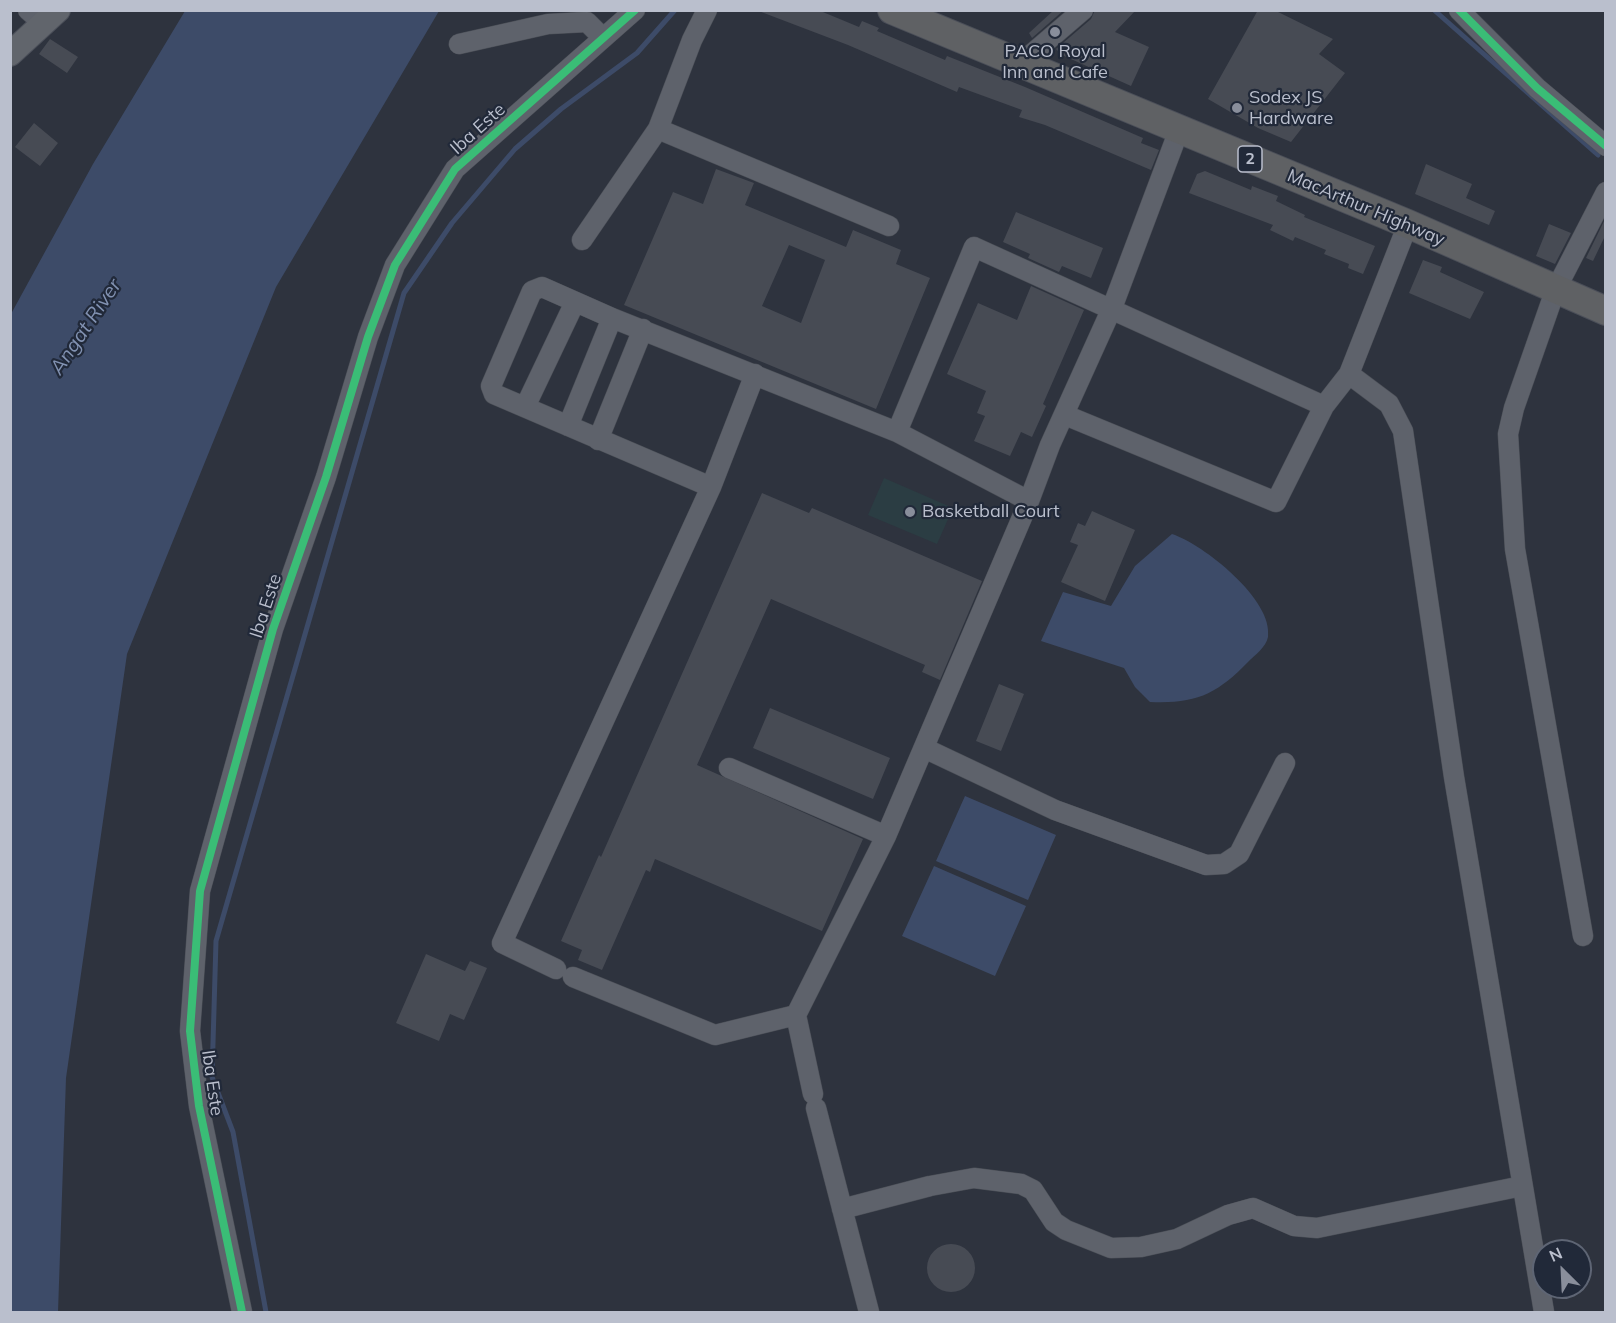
<!DOCTYPE html>
<style>
body{margin:0}
#map{position:relative;width:1616px;height:1323px;overflow:hidden;background:#2e333e;font-family:Mulish,sans-serif}
canvas{display:block}
.frame{position:absolute;inset:0;border:12px solid #babfcd;pointer-events:none}
.north{position:absolute;left:1532px;top:1239px;width:60px;height:60px;box-sizing:border-box;background:#212939;border:2px solid #5e6574;border-radius:50%;rotate:336deg;font-size:16px;font-weight:700;line-height:24px;text-align:center;color:#babfcd}
.north::after{content:'';display:block;margin:auto;width:21px;height:27px;background:#898e9b;clip-path:polygon(50% 0,100% 100%,50% 72%,0 100%)}
</style>
<div id="map">
<canvas width="1616" height="1323"></canvas>
<div class="frame"></div>
<div class="north">N</div>
</div>
<script>
const g = document.querySelector('canvas').getContext('2d');
g.lineJoin = 'round';
function fillPath(path, color) {
  g.fillStyle = color;
  g.fill(path, 'evenodd');
}
function stroke(path, color, width, dash) {
  g.strokeStyle = color;
  g.lineWidth = width;
  g.lineCap = dash ? 'butt' : 'round';
  g.setLineDash(dash || []);
  g.stroke(path);
}
function label(font, color, halo, rows, align = 'center') {
  g.font = font + ' Mulish,sans-serif';
  g.lineWidth = 4.5;
  g.setLineDash([]);
  g.textBaseline = 'middle';
  g.strokeStyle = halo;
  g.fillStyle = color;
  for (const [text, x, y, turn = 0] of rows) {
    g.save();
    g.translate(x, y);
    g.rotate((+turn || 0) * Math.PI / 180);
    g.textAlign = isNaN(turn) ? turn : align;
    if (halo) g.strokeText(text, 0, 0);
    g.fillText(text, 0, 0);
    g.restore();
  }
}
fillPath(new Path2D(`
 M884 478 953 508 937 544 868 515Z`), '#2b3d43');
fillPath(new Path2D(`
 M185 11H439L276 287 127 654 66 1078 58 1312H11V314L93 164Z
 M1172 534C1203 544 1274 600 1268 637 1266 647 1255 655 1248 662 1217 694 1196 704 1150 702L1135 687 1124 668 1041 641 1063 592 1111 606 1135 566Z
 M965 796 1056 835 1028 900 936 861Z
 M934 866 1026 906 995 976 902 936Z`), '#3d4b68');
stroke(new Path2D(`
 M1434 10 1598 155
 M266 1312 233 1132 212 1077 216 941 404 293 452 223 515 149 561 109 637 53 675 10`), '#3d4b68', 5);
fillPath(new Path2D(`
 M756 10H818L859 27 862 21 879 28 877 31 945 60 947 56 1025 87 1143 138 1141 143 1159 150 1151 170 1045 125 1019 117 1022 110 959 87 957 92 848 45Z
 M1054 10H1064L1032 38 1029 33Z
 M1095 10H1136L1115 32 1149 47 1131 86 1062 55 1056 49 1091 19Z
 M1258 10H1274L1333 39 1319 54 1345 73 1291 142 1258 128 1208 99Z
 M50 39 78 57 67 73 39 54Z
 M34 123 58 143 40 166 15 147Z
 M1426 164 1472 184 1466 198 1495 211 1489 225 1415 194Z
 M716 169 754 183 745 205 846 247 853 230 901 250 896 264 930 278 876 409 624 305 673 192 703 204ZM789 245 825 260 801 323 762 306Z
 M1205 171 1251 190 1252 186 1278 196 1276 201 1305 215 1304 217 1375 246 1363 274 1348 268 1349 264 1324 254 1326 250 1295 237 1293 241 1270 230 1273 225 1189 193 1197 174Z
 M1016 212 1103 248 1091 278 1062 266 1059 272 1028 258 1030 254 1003 242Z
 M1605 219V236L1593 261 1586 258Z
 M1549 224 1571 233 1555 264 1536 256Z
 M1423 260 1442 267 1440 272 1484 292 1470 319 1409 293Z
 M1031 286 1084 310 1043 404 1046 406 1032 437 1021 432 1010 456 974 441 985 416 977 413 986 391 947 374 978 303 1017 320Z
 M762 493 809 513 812 508 982 581 940 680 922 672 925 665 771 599 697 765 863 839 822 931 655 859 650 872 646 870 602 970 578 960 582 950 561 941 599 855 601 857Z
 M1092 511 1135 530 1105 601 1061 582 1078 545 1070 542 1078 523 1085 526Z
 M999 684 1024 694 1001 751 976 741Z
 M770 708 890 758 873 799 753 748Z
 M426 954 465 971 470 961 487 968 464 1020 450 1014 439 1041 396 1023Z
 M927 1268a24 24 0 1 1 48 0a24 24 0 1 1-48 0Z`), '#474b54');
const minor = new Path2D(`
 M28 10 44 24
 M707 10 692 40 658 129 889 226
 M1459 10 1537 88 1606 146
 M459 44 548 24 587 22 602 37
 M1020 64 1083 10
 M582 240 658 129
 M1349 374 1389 404 1403 431 1454 777 1544 1312
 M525 407 575 302
 M1065 415 1276 502 1324 406 1349 374 1408 224
 M568 426 612 318
 M598 440 643 329
 M711 487 494 394 491 386 532 291 542 287 612 318 897 432
 M1029 501 897 432 974 247 1324 406
 M924 748 1055 810 1206 865 1224 864 1239 854 1285 763
 M729 768 886 836
 M1583 936 1515 549 1508 434 1514 408 1555 291 1606 192
 M556 969 502 943 711 487 755 374
 M573 977 715 1035 796 1015
 M813 1094 796 1015 886 836 1029 501 1050 445 1112 308 1179 130
 M816 1108 869 1312
 M842 1209 930 1186 974 1178 1021 1184 1033 1190 1054 1222 1066 1230 1111 1248 1141 1247 1177 1239 1228 1215 1253 1208 1294 1226 1317 1228 1522 1186
 M242 1312 199 1106 190 1031 200 891 273 629 326 477 368 337 395 265 455 169 635 10`);
const major = new Path2D(`
 M10 54 58 10`);
const highway = new Path2D(`
 M892 10 1408 224 1606 311`);
stroke(minor, '#4b4f57', 21);
stroke(major, '#4c505a', 26);
stroke(highway, '#4b4f59', 30);
stroke(minor, '#5e626b', 20);
stroke(major, '#61656c', 24);
stroke(highway, '#5f6164', 28);
stroke(new Path2D(`
 M1459 10 1537 88 1606 146
 M242 1312 199 1106 190 1031 200 891 273 629 326 477 368 337 395 265 455 169 635 10`), '#3abd76', 8);
for (const [x, y, r, color] of [
 [1055,32,6,"#898e9b"],
 [1237,108,6,"#898e9b"],
 [910,512,6,"#898e9b"]
]) {
  const dot = new Path2D();
  dot.arc(x, y, r, 0, 2 * Math.PI);
  g.fillStyle = color;
  g.fill(dot);
  stroke(dot, '#212939', 2);
}
for (const [x, y, w] of [
 [1250,159,24]
]) {
  const box = new Path2D();
  box.roundRect(x - w / 2, y - 13, w, 26, 4.5);
  g.fillStyle = '#212939';
  g.fill(box);
  stroke(box, '#babfcd', 1.5);
}
label('bold 16px', '#babfcd', null, [
 ["2",1250,159]
]);
label('18px', '#babfcd', '#212939', [
 ["PACO Royal",1055,52,"center"],
 ["Inn and Cafe",1055,73,"center"],
 ["Sodex JS",1249,98],
 ["Hardware",1249,119],
 ["Basketball Court",922,512]
], 'left');
label('18px', '#babfcd', '#212939', [
 ["Iba Este",478,129,-42],
 ["MacArthur Highway",1366,208,23],
 ["Iba Este",266,606,-72],
 ["Iba Este",212,1083,82]
]);
label('italic 20px', '#8292b2', '#212939', [
 ["Angat River",86,327,-56]
]);
</script>
